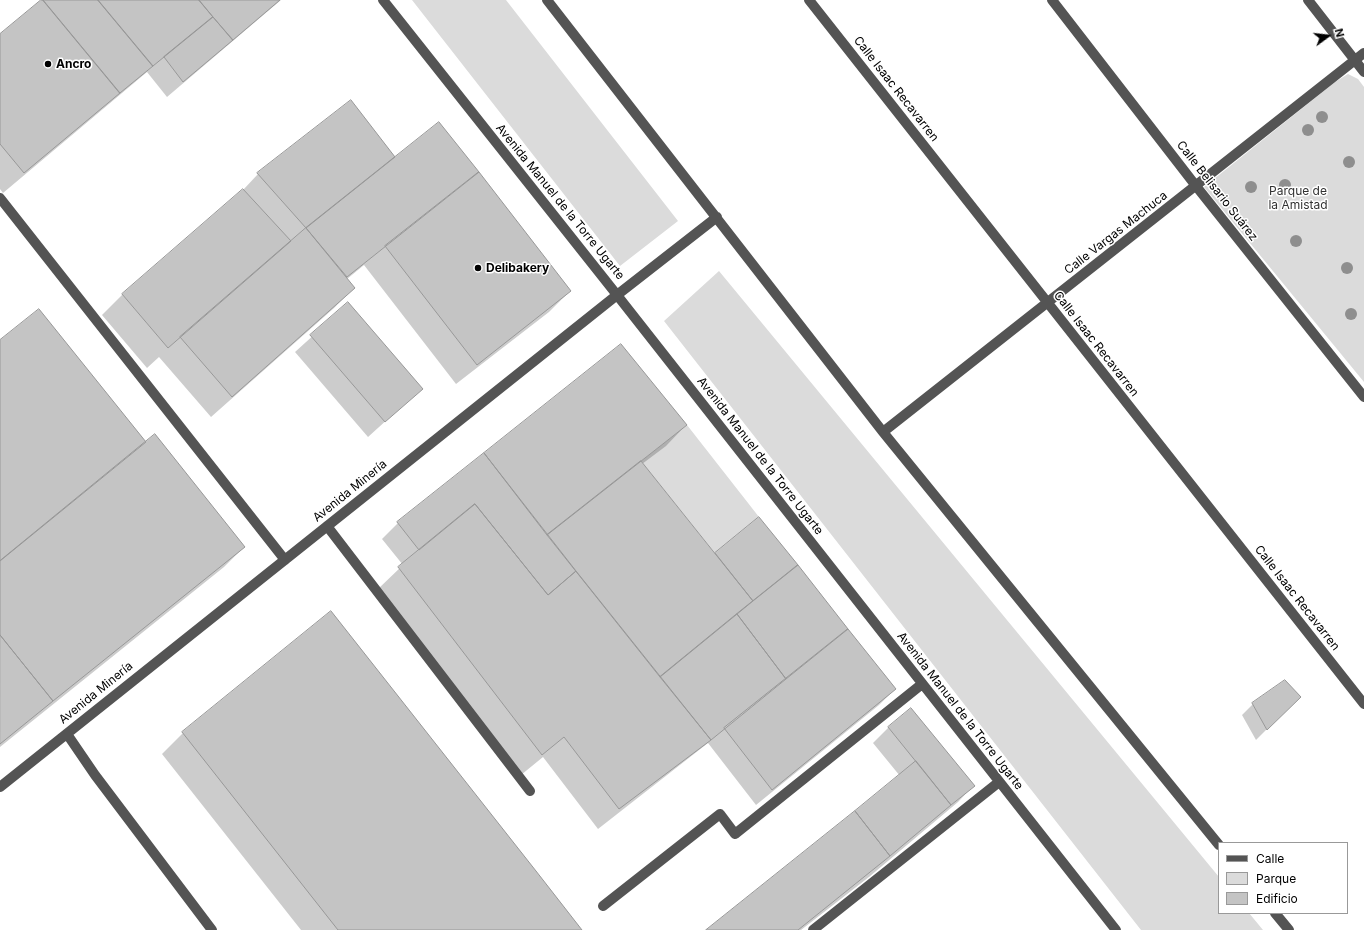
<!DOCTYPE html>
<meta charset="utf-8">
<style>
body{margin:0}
#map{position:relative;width:1364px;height:930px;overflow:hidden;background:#fff;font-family:Inter,sans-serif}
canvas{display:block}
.legend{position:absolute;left:1218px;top:842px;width:130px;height:72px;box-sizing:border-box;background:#fff;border:1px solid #999;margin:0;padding:5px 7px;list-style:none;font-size:12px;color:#000}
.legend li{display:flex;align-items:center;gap:8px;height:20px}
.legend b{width:20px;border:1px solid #999}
.north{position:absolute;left:1308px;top:16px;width:40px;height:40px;-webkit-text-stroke:3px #fff;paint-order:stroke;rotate:75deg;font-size:11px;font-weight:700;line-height:16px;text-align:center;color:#000}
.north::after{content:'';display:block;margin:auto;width:14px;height:18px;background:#000;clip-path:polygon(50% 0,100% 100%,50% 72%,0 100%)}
</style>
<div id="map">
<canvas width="1364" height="930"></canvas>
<ul class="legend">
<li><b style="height:5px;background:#545454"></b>Calle</li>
<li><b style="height:11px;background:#dbdbdb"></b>Parque</li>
<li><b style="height:11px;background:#c4c4c4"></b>Edificio</li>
</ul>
<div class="north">N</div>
</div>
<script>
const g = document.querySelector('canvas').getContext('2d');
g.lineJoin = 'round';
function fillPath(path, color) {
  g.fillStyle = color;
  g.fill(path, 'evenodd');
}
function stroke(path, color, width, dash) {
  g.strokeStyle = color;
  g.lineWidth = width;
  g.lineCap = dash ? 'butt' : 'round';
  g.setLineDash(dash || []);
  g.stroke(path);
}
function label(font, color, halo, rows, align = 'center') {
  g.font = font + ' Inter,sans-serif';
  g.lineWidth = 3;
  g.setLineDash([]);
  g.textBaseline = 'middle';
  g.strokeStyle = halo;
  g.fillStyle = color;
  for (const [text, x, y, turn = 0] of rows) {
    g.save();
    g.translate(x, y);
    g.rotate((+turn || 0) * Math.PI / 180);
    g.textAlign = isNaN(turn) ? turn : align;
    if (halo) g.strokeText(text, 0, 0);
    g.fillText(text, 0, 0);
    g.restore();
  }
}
fillPath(new Path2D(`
 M412 0H506L678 221 620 266Z
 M1348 74 1358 79 1364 87V382L1204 187 1335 82Z
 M719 271 1219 877V913H1249L1263 930H1141L664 321Z
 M687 425 759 517 715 553 641 461Z`), '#dbdbdb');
fillPath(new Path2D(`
 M43 0H281L167 97 147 72 3 193 0 189V36Z
 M390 160 570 291 549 312 456 384 364 265 347 279 354 288 334 308 211 417 159 357 147 368 102 315 122 295 243 190 258 174Z
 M348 304 421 389 368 437 295 352Z
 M0 341 146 444 244 547 224 567 0 747Z
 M686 425 666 446 642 464 715 554 759 519 895 689 879 705 756 805 708 743 598 829 543 757 521 775 378 589 403 565 382 539 398 523 485 454Z
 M331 613 581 930H301L162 754 183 733Z
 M1285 681 1299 697 1256 740 1242 715 1253 704Z
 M889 727 973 786 958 802 869 877 801 930H708L900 776 873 743Z`), '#0003');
const building = new Path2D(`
 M41 0H43L120 93 24 173 0 144V34Z
 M43 0H98L153 66 120 93Z
 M98 0H199L213 17 153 66Z
 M199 0H280L233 40Z
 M213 17 233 40 183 82 164 57Z
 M351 100 395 157 306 228 257 173Z
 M439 122 479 172 347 277 306 228Z
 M479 172 571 291 477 365 385 246Z
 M243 189 291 241 168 348 122 294Z
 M306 228 355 288 232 397 180 337Z
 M348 302 423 389 385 422 310 335Z
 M39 309 146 442 0 561V340Z
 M621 344 687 425 547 535 484 453Z
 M155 434 245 547 53 701 0 635V561Z
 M484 453 576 571 548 595 475 504 419 550 397 522Z
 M641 461 753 601 660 677 547 535Z
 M475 504 548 595 576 571 711 740 619 809 564 737 542 755 398 567Z
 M759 517 798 565 753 601 715 553Z
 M798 565 848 629 786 679 737 614Z
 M331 611 536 871 582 930H338L182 732Z
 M737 614 786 679 711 740 660 677Z
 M848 629 896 689 772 790 724 728Z
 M0 635 53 701 0 744Z
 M1285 680 1301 697 1267 730 1252 703Z
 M911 708 975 786 951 805 888 727Z
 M916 761 951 805 890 856 855 811Z
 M855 811 890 856 798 930H706Z`);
fillPath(building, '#c4c4c4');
stroke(building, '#989898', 1);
stroke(new Path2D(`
 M383 0 617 295 1116 930
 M547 0 883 432 1219 845
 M809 0 1364 704
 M1052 0 1196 186 1364 397
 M1308 0 1364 72
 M0 198 285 560
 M883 432 1364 53
 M327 526 530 791
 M67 734 95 775 212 930
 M0 787 617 295 717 217
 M603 906 720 814 735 834 922 684
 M1275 913 1289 930
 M813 930 999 782`), '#545454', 10);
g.fillStyle = '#8e8e8e';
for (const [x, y] of [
 [1322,117],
 [1308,130],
 [1349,162],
 [1285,185],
 [1251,187],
 [1296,241],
 [1347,268],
 [1351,314]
]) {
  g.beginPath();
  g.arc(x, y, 6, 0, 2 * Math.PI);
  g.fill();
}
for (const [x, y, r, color] of [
 [48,64,4,"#000"],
 [478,268,4,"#000"]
]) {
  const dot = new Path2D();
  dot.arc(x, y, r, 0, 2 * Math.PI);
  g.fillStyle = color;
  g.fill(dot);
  stroke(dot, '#fff', 1.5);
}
label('bold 12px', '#000', '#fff', [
 ["Ancro",56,64],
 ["Delibakery",486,268]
], 'left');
label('12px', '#000', '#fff', [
 ["Calle Isaac Recavarren",896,89,52],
 ["Calle Belisario Suárez",1217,191,52],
 ["Avenida Manuel de la Torre Ugarte",560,202,51],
 ["Calle Vargas Machuca",1116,233,-38],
 ["Calle Isaac Recavarren",1096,344,52],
 ["Avenida Manuel de la Torre Ugarte",760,456,52],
 ["Avenida Minería",350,491,-39],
 ["Calle Isaac Recavarren",1297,598,52],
 ["Avenida Minería",96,693,-39],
 ["Avenida Manuel de la Torre Ugarte",960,711,52]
]);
label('12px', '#323232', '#fff', [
 ["Parque de",1298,191],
 ["la Amistad",1298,205]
]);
</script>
